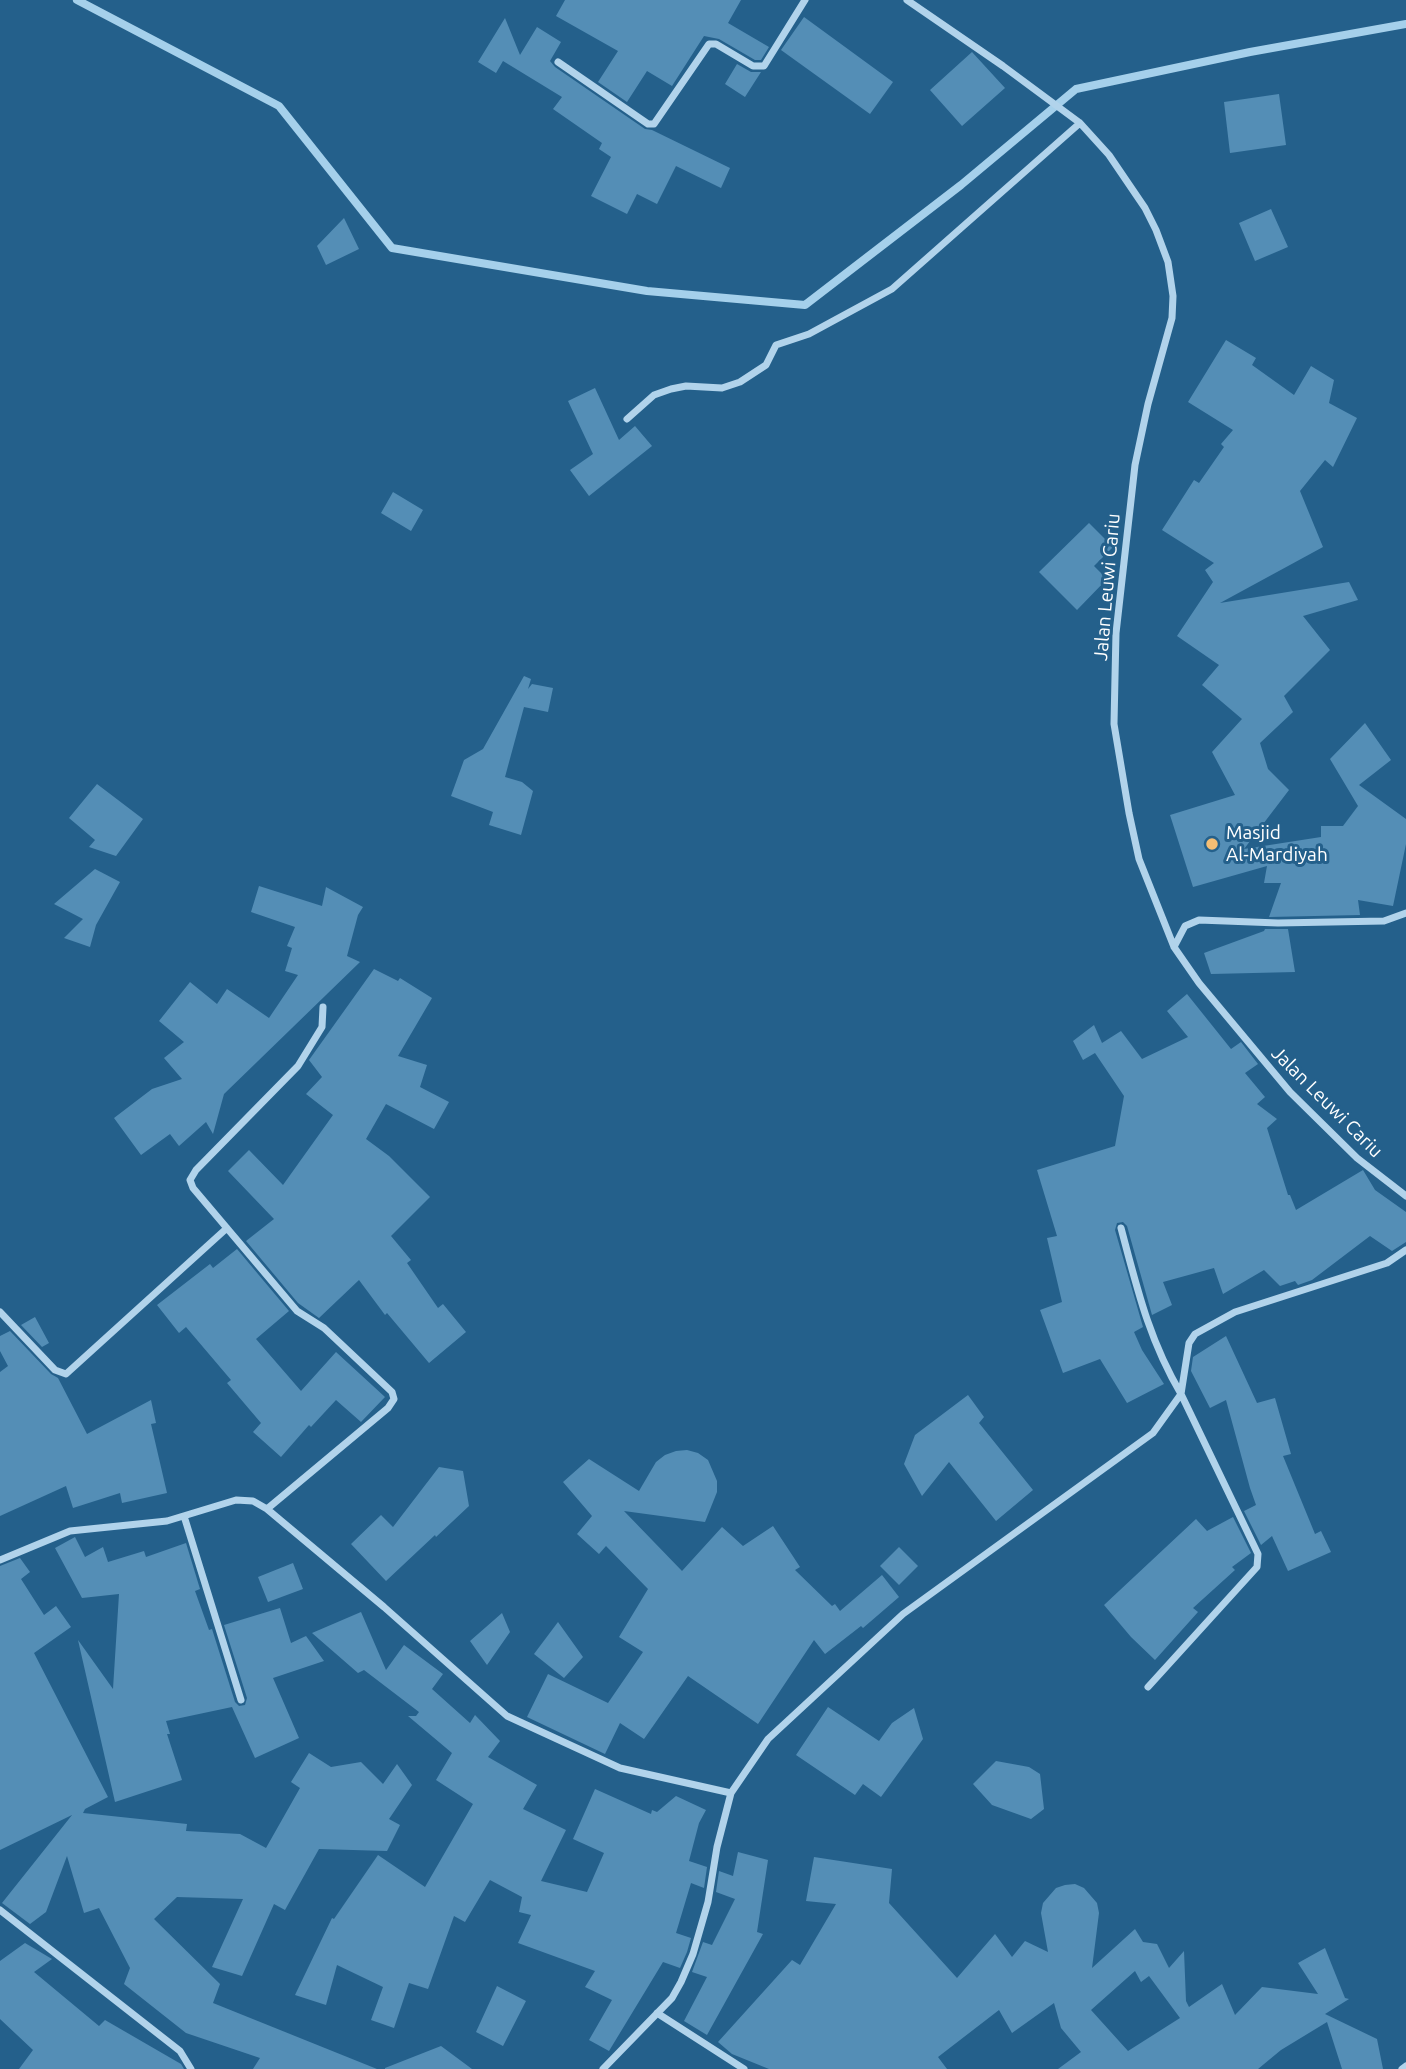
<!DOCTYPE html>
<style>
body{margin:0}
canvas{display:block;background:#24608b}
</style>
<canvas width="1406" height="2069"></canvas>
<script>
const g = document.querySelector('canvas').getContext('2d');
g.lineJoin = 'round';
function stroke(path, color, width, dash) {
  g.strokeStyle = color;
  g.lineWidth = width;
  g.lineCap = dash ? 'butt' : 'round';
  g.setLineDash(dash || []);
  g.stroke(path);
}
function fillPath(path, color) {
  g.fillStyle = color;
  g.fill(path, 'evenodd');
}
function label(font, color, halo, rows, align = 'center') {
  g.font = font + ' Ubuntu,sans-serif';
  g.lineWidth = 6;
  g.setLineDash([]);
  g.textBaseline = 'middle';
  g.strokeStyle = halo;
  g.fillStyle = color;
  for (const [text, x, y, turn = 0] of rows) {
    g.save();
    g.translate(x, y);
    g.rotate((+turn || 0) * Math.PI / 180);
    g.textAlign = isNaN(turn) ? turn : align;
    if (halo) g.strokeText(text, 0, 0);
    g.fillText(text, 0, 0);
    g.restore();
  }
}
stroke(new Path2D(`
 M77 0 279 106 392 248 647 291 805 305 961 185 1076 89 1250 52 1406 24`), '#a5d0eb', 8);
fillPath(new Path2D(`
 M565 0H741L728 23 769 47 761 60H755L719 39 704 36 672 86 647 71 627 102 598 82 618 51 556 16Z
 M804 17 893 82 870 114 781 50Z
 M505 18 520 55 537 27 561 42 550 61 555 67 645 129 652 130 730 168 721 188 676 166 657 204 637 194 627 214 591 196 611 157 599 149 602 143 553 109 562 97 503 61 496 73 478 62Z
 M972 52 1005 88 962 126 930 90Z
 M737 64 751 72H761L745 97 725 84Z
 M1279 94 1286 145 1230 153 1224 102Z
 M1271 209 1288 247 1255 261 1239 223Z
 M344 218 359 249 326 265 317 246Z
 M1226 340 1256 358 1252 365 1294 395 1311 366 1334 380 1329 403 1357 418 1333 467 1325 460 1300 491 1323 547 1220 603 1349 582 1358 600 1303 616 1330 650 1284 696 1293 712 1260 743 1268 769 1289 790 1244 849 1321 837V826H1343L1358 806 1330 759 1365 723 1391 760 1359 785 1406 819V844L1393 906 1358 900 1360 915 1269 917 1281 883H1264L1267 866 1193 887 1170 815 1235 795 1212 752 1242 719 1202 685 1219 665 1177 636 1213 582 1205 570 1214 563 1162 530 1194 480 1199 483 1224 447 1221 444 1233 430 1188 402Z
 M595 388 619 440 635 426 652 446 589 496 570 470 593 454 568 401Z
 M393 492 423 510 411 531 381 513Z
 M1089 523 1113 547 1094 566 1107 579 1077 610 1039 572Z
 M524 676 531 679 528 689 532 684 553 688 548 712 524 707 505 777 522 782 533 791 521 835 489 825 493 812 451 796 464 760 483 749Z
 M97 784 143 819 116 856 89 847 95 840 69 818Z
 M95 869 120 882 96 925 90 947 64 938 83 919 54 904Z
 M259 886 322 906 326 887 363 907 358 915 347 956 360 962 224 1094 213 1134 206 1122 179 1146 170 1134 141 1155 114 1118 152 1089 182 1079 164 1058 184 1042 159 1021 190 982 217 1004 227 989 269 1018 298 975 285 971 292 948 287 946 295 927 251 912Z
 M1265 929H1288L1295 972 1211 974 1204 953 1264 931Z
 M374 969 398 981 400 978 432 998 398 1056 427 1065 420 1087 449 1102 434 1129 386 1104 366 1139 389 1156 430 1197 391 1236 411 1260 407 1263 438 1308 443 1304 466 1332 429 1363 387 1313 385 1315 359 1280 319 1318 298 1303 246 1241 274 1219 228 1171 249 1150 283 1185 333 1115 306 1094 322 1077 309 1060Z
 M1187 994 1231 1049 1241 1042 1258 1064 1245 1073 1265 1097 1257 1104 1277 1119 1267 1128 1288 1195H1290L1296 1210 1363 1170 1375 1190 1406 1212V1242L1392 1251 1370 1236 1312 1280 1298 1285 1295 1281 1280 1286 1264 1270 1223 1294 1214 1268 1163 1282 1172 1305 1152 1315 1127 1226 1123 1222 1117 1223 1115 1230 1143 1327 1134 1332 1142 1350 1164 1384 1127 1403 1100 1359 1063 1373 1040 1310 1062 1302 1047 1238 1057 1236 1037 1170 1115 1146 1124 1096 1095 1053 1083 1060 1073 1041 1094 1025 1102 1043 1121 1031 1142 1059 1188 1037 1167 1011Z
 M237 1249 289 1311 256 1339 301 1391 336 1352 385 1397 361 1422 336 1400 311 1427 309 1425 281 1457 253 1432 261 1423 227 1383 231 1380 186 1327 179 1333 157 1305 210 1264 213 1268Z
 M35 1317 49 1343 42 1347 21 1325Z
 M10 1331 51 1374 58 1378 87 1434 151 1400 156 1423 151 1424 167 1493 122 1503 120 1493 73 1508 66 1486 0 1516V1372L8 1366 0 1351V1336Z
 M1226 1336 1257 1403 1275 1398 1291 1454 1283 1456 1315 1534 1321 1531 1331 1552 1288 1571 1272 1536 1261 1545 1244 1511 1256 1505 1250 1488 1226 1400 1210 1408 1191 1371 1193 1357Z
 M968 1395 984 1417 979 1423 1033 1490 996 1521 949 1462 922 1496 904 1464 915 1435Z
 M687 1450 698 1453 708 1460 717 1481V1492L705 1522 624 1511 682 1571 722 1527 743 1546 773 1526 800 1567 795 1570 832 1606 835 1604 840 1611 882 1575 899 1597 863 1628 861 1626 825 1654 814 1640 758 1724 688 1676 644 1739 620 1723 605 1754 527 1717 548 1674 608 1703 643 1652 619 1637 648 1589 606 1546 599 1554 577 1534 592 1516 563 1482 589 1459 639 1491 656 1462 665 1455 676 1451Z
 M439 1467 463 1471 469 1506 436 1537 435 1535 386 1581 351 1544 381 1515 393 1527Z
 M1233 1517 1251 1553 1232 1567 1235 1570 1193 1608 1198 1612 1155 1660 1131 1637 1104 1605 1196 1519 1207 1531Z
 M75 1537 85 1557 103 1547 108 1562 144 1551 146 1557 186 1543 200 1589 195 1591 209 1630 212 1629 235 1702 239 1706 245 1705 247 1698 224 1625 280 1608 291 1643 306 1636 324 1661 273 1678 299 1738 255 1758 232 1707 166 1721 170 1734H167L182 1780 115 1802 78 1640 113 1689 119 1594 82 1598 55 1548Z
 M899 1547 918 1566 899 1585 880 1566Z
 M20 1558 30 1572 21 1579 44 1615 56 1606 71 1627 34 1653 108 1797 85 1809 83 1813 187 1824 186 1831 240 1834 266 1848 300 1788 291 1782 309 1753 331 1767 361 1762 383 1784 397 1764 412 1785 389 1819 400 1825 387 1851 319 1849 285 1910 274 1904 242 1976 212 1967 243 1899 177 1897 154 1919 220 1984 213 2003 377 2069H253L260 2058 186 2033 124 1984 130 1968 99 1908 84 1913 67 1856 46 1912 30 1924 2 1903 72 1815 0 1850V1566Z
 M293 1563 303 1589 268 1602 258 1577Z
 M361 1612 386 1670 404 1645 443 1674 432 1689 470 1723 475 1715 500 1741 488 1757 537 1785 523 1809 566 1830 541 1881 587 1892 604 1853 573 1839 595 1789 651 1814 652 1810 657 1812 676 1796 706 1810 699 1823 689 1861 707 1867 704 1888 691 1883 676 1933 691 1938 687 1952 680 1968 663 1962 609 2051 589 2040 612 2000 585 1987 595 1971 518 1943 531 1915 519 1912 522 1897 490 1880 465 1922 454 1916 428 1989 409 1983 394 2028 371 2020 383 1987 337 1965 326 2005 295 1995 332 1918 334 1919 378 1855 425 1887 473 1804 436 1780 452 1753 408 1716H416L419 1712 364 1670 358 1673 312 1633Z
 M502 1613 510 1632 487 1665 470 1641Z
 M558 1622 583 1657 564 1678 534 1654Z
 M828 1707 879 1741 892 1723 914 1708 923 1739 881 1797 863 1784 855 1795 796 1755Z
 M996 1761 1029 1767 1040 1774 1044 1809 1031 1819 992 1805 973 1784Z
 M738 1852 768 1860 757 1932 763 1934 707 2035 684 2021 707 1977 692 1972 703 1942 712 1945 735 1899 716 1892 719 1871 733 1876Z
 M814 1857 892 1869 889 1903 957 1978 995 1934 1012 1957 1025 1941 1048 1952 1041 1913 1043 1903 1056 1888 1065 1885 1075 1884 1084 1888 1097 1903 1099 1913 1092 1968 1135 1929 1143 1942 1157 1944 1169 1968 1184 1951 1186 2001 1189 2007 1222 1984 1235 2015 1262 1987 1318 1994 1298 1963 1325 1948 1345 1998 1349 1999 1325 2014 1377 2039 1383 2069H1342L1327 2022 1281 2050 1258 2069H1058L1081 2052 1061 2028 1054 2003 1012 2033 999 2010 938 2057 947 2069H769L732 2054 718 2042 792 1960 800 1965 836 1904 806 1901ZM1135 1971 1141 1982 1149 1976 1180 2018 1128 2051 1091 2010Z
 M25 1943 52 1959 34 1972 99 2026 105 2020 181 2064 184 2069H19L33 2050 0 2019V1961Z
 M497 1986 526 2001 503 2046 476 2032Z
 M441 2046 472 2069H385V2068Z`), '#548eb6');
stroke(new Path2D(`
 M907 0 1003 66 1080 123 1109 155 1145 208 1156 230 1168 262 1173 296 1172 318 1148 404 1135 465 1116 633 1115 677 1114 724 1129 813 1139 859 1174 947 1199 983 1290 1092 1357 1158 1406 1196
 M558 62 648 124H654L709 44H716L753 66H764L805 0
 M627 419 654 395 671 389 686 386 722 388 740 382 766 365 776 345 809 334 892 289 1080 123
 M1174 947 1185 926 1199 920 1278 923 1384 921 1406 913
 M1121 1228C1137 1288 1149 1340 1181 1394L1258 1554 1257 1567 1148 1687
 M0 1312 55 1370 66 1374 227 1228
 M267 1509 388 1408 394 1399 392 1392 324 1328 297 1311 193 1188 190 1180 196 1170 298 1066 322 1027 323 1007
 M184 1516 241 1700
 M0 1560 70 1531 167 1521 236 1500 253 1501 267 1509 384 1607 507 1716 620 1768 731 1793
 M0 1910 180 2051 191 2069
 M657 2013 744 2069
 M603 2069 672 1998 681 1982 693 1954 708 1902 717 1847 731 1793 768 1739 903 1614 1153 1433 1181 1394 1189 1343 1195 1334 1235 1312 1387 1263 1406 1250
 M1402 2069 1406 2066`), '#b1d3eb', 7);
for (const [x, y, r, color] of [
 [1212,844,7,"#f5be74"]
]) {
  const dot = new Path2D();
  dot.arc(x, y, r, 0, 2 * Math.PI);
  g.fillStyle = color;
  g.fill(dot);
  stroke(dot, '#24608b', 2.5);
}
label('19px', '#fff', '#24608b', [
 ["Jalan Leuwi Cariu",1107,587,-85],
 ["Jalan Leuwi Cariu",1327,1102,45]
]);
label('19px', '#fff', '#24608b', [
 ["Masjid",1226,833],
 ["Al-Mardiyah",1226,855]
], 'left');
</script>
